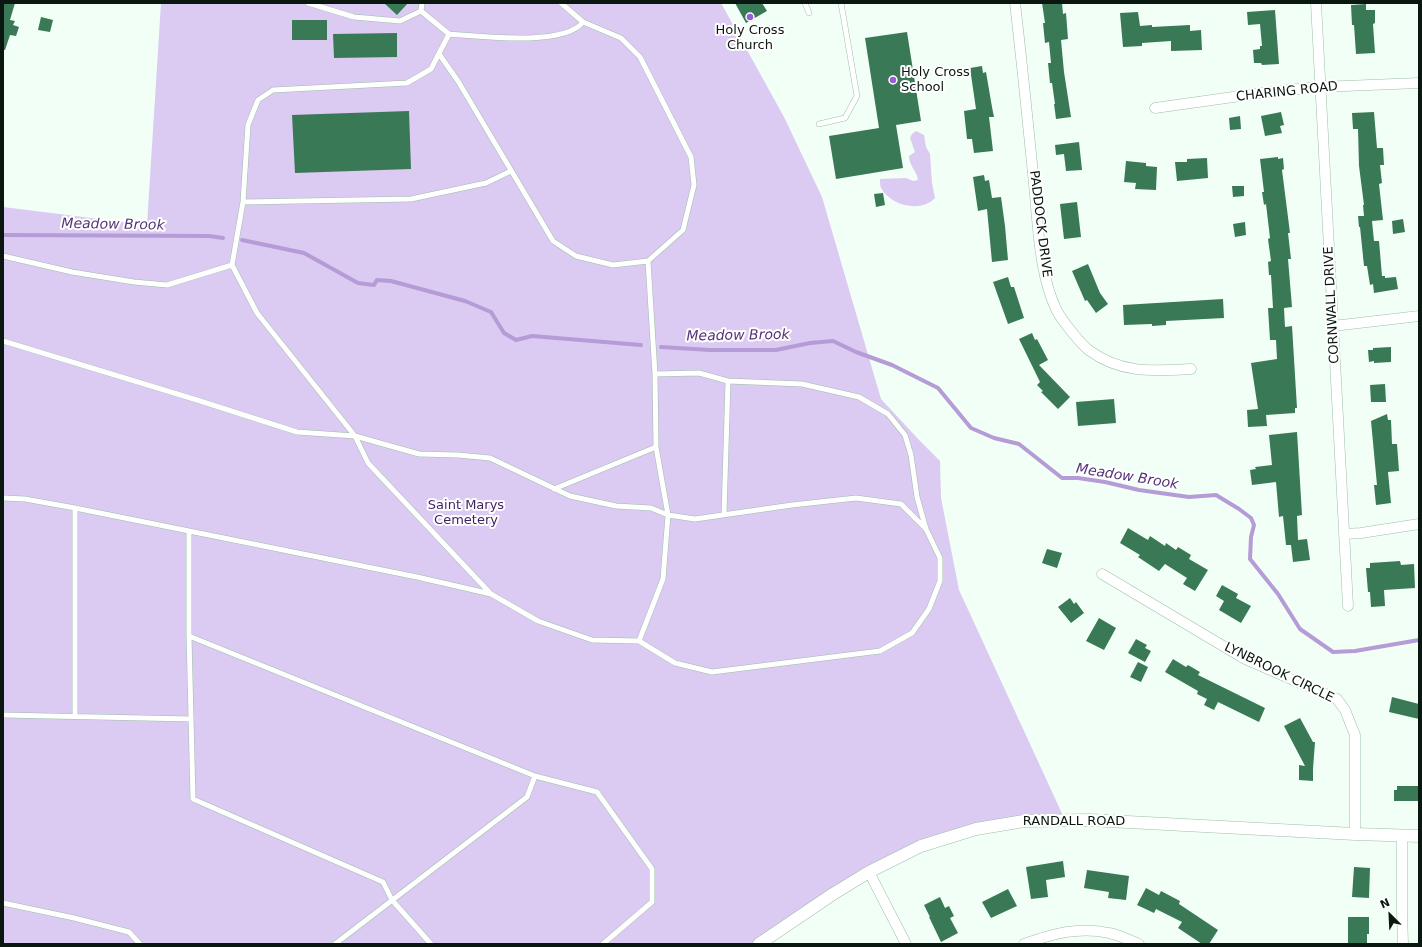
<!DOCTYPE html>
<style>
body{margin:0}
#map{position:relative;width:1422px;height:947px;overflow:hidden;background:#f1fff6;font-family:"DejaVu Sans",sans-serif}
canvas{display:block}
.frame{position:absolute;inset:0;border:4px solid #0a1710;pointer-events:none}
.north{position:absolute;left:1370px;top:895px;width:40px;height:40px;-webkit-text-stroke:3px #fff;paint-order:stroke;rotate:336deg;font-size:11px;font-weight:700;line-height:16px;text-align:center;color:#0a1710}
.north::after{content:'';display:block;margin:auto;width:14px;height:18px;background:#0a1710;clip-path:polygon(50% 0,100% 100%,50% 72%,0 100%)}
</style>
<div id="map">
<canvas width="1422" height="947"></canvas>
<div class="frame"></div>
<div class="north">N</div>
</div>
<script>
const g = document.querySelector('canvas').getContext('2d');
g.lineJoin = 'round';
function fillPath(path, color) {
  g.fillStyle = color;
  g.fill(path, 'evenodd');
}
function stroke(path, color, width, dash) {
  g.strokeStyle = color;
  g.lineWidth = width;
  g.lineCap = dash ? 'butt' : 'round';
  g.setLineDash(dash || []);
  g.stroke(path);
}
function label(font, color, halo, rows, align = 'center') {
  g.font = font + ' "DejaVu Sans",sans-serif';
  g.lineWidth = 4;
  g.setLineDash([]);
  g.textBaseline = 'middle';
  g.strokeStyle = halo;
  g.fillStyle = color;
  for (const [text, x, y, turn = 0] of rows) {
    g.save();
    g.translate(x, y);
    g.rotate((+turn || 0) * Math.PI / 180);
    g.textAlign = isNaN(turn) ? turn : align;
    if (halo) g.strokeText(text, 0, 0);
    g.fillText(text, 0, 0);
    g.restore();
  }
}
fillPath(new Path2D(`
 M161 3H721L784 117 822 197 881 399 920 441 940 461 941 498 959 590 1065 820 1024 821 921 846 759 944H3V207L147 225Z
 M916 131 924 135 926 147 930 154 932 183 935 198C921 213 891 206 881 188 880 186 880 182 880 179L906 178 913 181 918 180C917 171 909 166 909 156L915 152 910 138 912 134Z`), '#dbcaf2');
stroke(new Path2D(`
 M3 235 209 236 223 238
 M242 240 304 253 358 283 374 285 377 280 391 281 465 301 491 312 504 333 516 340 532 336 641 345
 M661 347 710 350H776L810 343 833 341 856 352 892 365 938 388 971 428 994 438 1019 444 1062 478H1078L1105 482 1139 490 1189 497 1216 495 1239 509 1251 518 1254 525 1251 537 1250 559 1278 594 1300 629 1333 652 1355 651 1419 640`), '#b59cd6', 4);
fillPath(new Path2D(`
 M3 3H15L10 20 15 21 13 25 19 27 16 36 10 35 5 50H3Z
 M384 3H408L397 15Z
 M735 3H762L767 11 746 23Z
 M1042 3H1062L1063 14 1066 13 1068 39 1061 40 1064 72 1071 117 1056 119 1054 104H1055L1052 83H1050L1048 63H1051L1049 42 1045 43 1043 23H1045Z
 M1366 4V10H1375V23L1373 24 1375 53 1356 54 1354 25H1352L1351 5Z
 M1275 10 1279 64 1262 65 1261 63H1254L1253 50 1260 49V46H1262L1260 24 1248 25 1247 12Z
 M1138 12 1140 26 1152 25V27L1190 25V31L1201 30 1202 50 1171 51V41L1142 43V46L1123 47 1120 13Z
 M41 17 53 20 50 32 38 30Z
 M292 20H327V40H292Z
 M907 32 921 121 896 125 903 168 836 179 829 136 879 128 865 38Z
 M397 33V57L334 58 333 34Z
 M982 66 983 73 986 72 992 107 994 117H989L993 151 974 153 972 139H967L964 111 976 109 970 68Z
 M409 111 411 169 295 173 292 115Z
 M1281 112 1284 125 1280 126 1282 133 1265 136 1261 116Z
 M1374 112 1377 148H1383L1384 165H1380L1382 183 1379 184 1383 220 1372 221 1374 241H1379L1382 276H1385V278L1396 277 1398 289 1374 293 1373 284 1370 285 1367 266H1364L1360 227H1359L1358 216H1364L1363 205H1364L1359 166 1358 129H1353L1352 113Z
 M1240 116 1241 129 1230 130 1229 118Z
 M1079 142 1082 170 1066 171 1064 154 1056 155 1055 145Z
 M1278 157V159L1283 158 1284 169 1282 170 1290 233H1288L1291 259H1288L1292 307 1284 308 1285 327 1292 326 1297 408H1295V413L1266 415 1267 426 1248 427 1247 410 1258 409 1251 363 1277 359 1276 340H1270L1268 308H1273L1271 275H1269L1268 262 1271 261 1268 239 1270 238 1266 204 1264 205 1262 192H1264L1260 159Z
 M1207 158 1208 178 1177 181 1175 162H1187V159Z
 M1126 161 1146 163V166L1157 167 1156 190 1135 189 1136 183 1124 182Z
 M984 175 985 181 989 180 992 198 1001 197 1005 226 1008 260 992 262 987 209 978 211 973 177Z
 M1232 186H1244V196L1233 197Z
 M883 193 885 205 876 207 874 194Z
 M1077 202 1081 237 1064 239 1060 204Z
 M1403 219 1405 232 1393 234 1392 221Z
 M1245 222 1246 235 1235 237 1233 224Z
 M1088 264 1100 293 1108 304 1096 313 1087 300 1085 301 1072 271Z
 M1008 277 1011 287H1014L1024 318 1008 324 993 282Z
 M1223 299 1224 318 1166 321V325L1152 326V324L1124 325 1123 305Z
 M1032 333 1035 340 1037 339 1048 360 1039 365 1070 397 1058 409 1041 392 1043 391 1037 385 1040 382 1019 339Z
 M1391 347V362L1374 363V361L1369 362 1368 350H1373V348Z
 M1385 384 1386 402H1371L1370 385Z
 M1114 399 1116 423 1078 426 1076 402Z
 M1387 414 1388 420H1391L1392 444H1397L1399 471 1388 472 1391 503 1376 505 1374 485H1377L1371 421Z
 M1297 432 1302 515 1297 516 1298 540 1307 539 1310 560 1293 562 1291 545H1286L1283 516 1279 517 1276 482 1252 485 1250 470 1256 469 1255 467 1272 465 1269 435Z
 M1128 528 1148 540 1150 536 1165 546 1166 543 1176 550 1178 547 1191 555 1189 559 1208 570 1195 591 1183 584 1187 578 1165 564 1159 571 1138 557 1140 555 1120 543Z
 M1047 549 1062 553 1057 568 1042 563Z
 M1400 561 1401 565 1414 564 1415 588 1384 590 1385 606 1371 607 1370 592H1368L1366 568H1370V563Z
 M1222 585 1238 594 1236 598 1251 606 1241 623 1219 610 1224 601 1216 596Z
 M1070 598 1074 604 1076 602 1084 613 1071 623 1058 607Z
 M1099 618 1116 628 1104 650 1086 641Z
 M1136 639 1147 645 1145 648 1151 651 1145 662 1128 653Z
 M1173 659 1186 667 1188 665 1200 672 1198 675 1265 708 1259 722 1218 702 1214 710 1204 705 1207 699 1197 694 1198 691 1165 672Z
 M1138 662 1148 667 1141 682 1130 677Z
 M1392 697 1419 704V719L1389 712Z
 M1300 718 1313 742H1315L1313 769V781L1299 780V765L1305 766 1284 726Z
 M1397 786H1419V801H1394V790H1397Z
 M1063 861 1065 877 1046 880 1048 897 1031 899 1026 867Z
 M1354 867 1370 868 1369 898 1352 897Z
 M1087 870 1129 876 1126 900 1108 898 1109 892 1084 888Z
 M1146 888 1159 895 1161 891 1180 901 1179 904 1218 930 1209 944H1202L1178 928 1182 922 1156 909 1154 913 1137 905Z
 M1008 889 1017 906 991 918 982 902Z
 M940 897 945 908 949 906 954 916 950 918 958 933 941 942 929 917H930L924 905Z
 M1348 917H1369V934H1367V944H1348Z`), '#3a7956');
const service = new Path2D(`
 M308 3 354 17 400 21 421 11
 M805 3 809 13
 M421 11 449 34
 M421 11 422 3
 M439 54 458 81 553 241 576 256 613 265 648 261 683 230 694 185 691 157 640 57 621 38 583 22 561 3
 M819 124 845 118 857 96 841 3
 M511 171 486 183 411 199 243 202 248 125 258 100 273 90 407 83 431 69 449 34C478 36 564 47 583 22
 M3 256 72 272 134 282 167 285 232 265
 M3 341 197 400 297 432 355 436 257 313 232 265 243 202
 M655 374 699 373 728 381 802 384 859 397 888 414 905 435 911 455 917 497 926 529
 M355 436 419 454 458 455 490 458 570 496 616 506 651 508 668 515 695 519 792 505 856 498 901 504 926 529 940 558V581L929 609 912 633 880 651 712 672 675 663 639 641 663 579 668 515 656 447 655 374 648 261
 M355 436 368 463 491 594 538 621 592 640 639 641
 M554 489 656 447
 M3 498 25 499 75 508 417 577 491 594
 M724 515 728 381
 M189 531V636L535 776 597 792 652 869V902L603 944
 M189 636 193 799 383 882 392 900 431 944
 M3 715 191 719
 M75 716V508
 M3 903 74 918 129 932 140 944
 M335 944 527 797 535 776`);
const minor = new Path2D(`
 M1015 3C1022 63 1028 123 1034 184 1038 224 1039 275 1057 311 1061 319 1082 346 1090 351 1122 374 1154 371 1191 369
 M1316 3 1348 606
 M1155 108 1276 91 1320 87 1419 83
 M1333 326 1419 316
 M1344 534 1361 533 1419 524
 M1102 574 1245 659 1337 699 1345 710 1355 735V834
 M1402 836V912L1403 944
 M869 872 906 944
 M1024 944C1052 934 1079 926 1109 933 1119 935 1129 940 1139 944`);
const tertiary = new Path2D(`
 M759 944 833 894 869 872 921 846 976 829 1024 821 1090 820 1355 834 1419 836`);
stroke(service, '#9dbfa9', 6);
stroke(minor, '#9dbfa9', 11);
stroke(tertiary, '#9dbfa9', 13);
stroke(service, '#fff', 5);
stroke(minor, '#fff', 10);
stroke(tertiary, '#fff', 12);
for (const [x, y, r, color] of [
 [750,17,4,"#985dd4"],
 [893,80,4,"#985dd4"]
]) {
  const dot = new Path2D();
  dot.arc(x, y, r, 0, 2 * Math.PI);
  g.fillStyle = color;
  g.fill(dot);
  stroke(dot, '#fff', 1.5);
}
label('13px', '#0a1710', '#fff', [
 ["Holy Cross",750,31],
 ["Church",750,46],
 ["Holy Cross",901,73,"left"],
 ["School",901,88,"left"]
]);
label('13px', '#0a1710', '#fff', [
 ["CHARING ROAD",1287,92,-6],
 ["PADDOCK DRIVE",1040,224,83],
 ["CORNWALL DRIVE",1332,305,-93],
 ["LYNBROOK CIRCLE",1279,673,26],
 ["RANDALL ROAD",1074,822]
]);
label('13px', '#421e63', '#fff', [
 ["Saint Marys",466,506],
 ["Cemetery",466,521]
]);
label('italic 14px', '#553278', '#fff', [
 ["Meadow Brook",113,225,1],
 ["Meadow Brook",738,336,-1],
 ["Meadow Brook",1127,477,9]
]);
</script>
